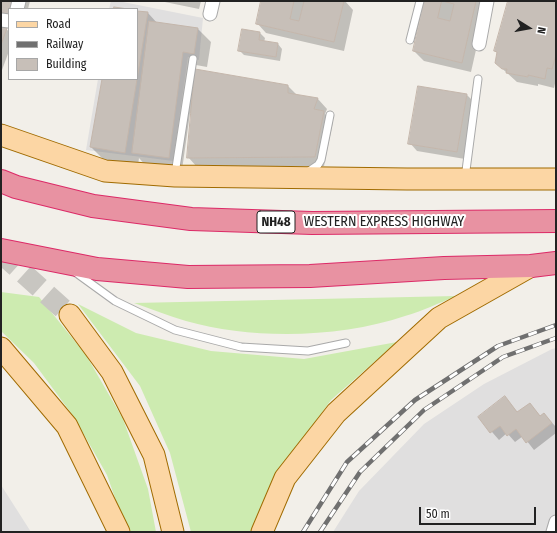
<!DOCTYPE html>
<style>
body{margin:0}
#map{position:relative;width:557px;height:533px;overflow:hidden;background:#f2efe9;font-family:"Fira Sans Condensed",sans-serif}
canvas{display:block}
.frame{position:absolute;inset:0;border:2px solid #222;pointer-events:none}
.legend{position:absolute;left:8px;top:8px;width:130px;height:72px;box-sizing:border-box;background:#fff;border:1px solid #a7a7a7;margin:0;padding:5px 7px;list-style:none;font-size:12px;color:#222}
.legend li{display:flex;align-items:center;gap:8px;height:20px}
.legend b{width:20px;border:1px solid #a7a7a7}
.north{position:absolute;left:509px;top:8px;width:40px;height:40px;-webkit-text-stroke:3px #fff;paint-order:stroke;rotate:101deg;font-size:11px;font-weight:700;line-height:16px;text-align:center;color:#222}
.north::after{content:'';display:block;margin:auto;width:14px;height:18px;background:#222;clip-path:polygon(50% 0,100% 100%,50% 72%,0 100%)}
.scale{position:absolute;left:419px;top:507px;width:117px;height:18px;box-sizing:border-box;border:2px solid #222;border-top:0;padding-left:5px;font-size:12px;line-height:14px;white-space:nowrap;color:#222;-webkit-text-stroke:3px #fff;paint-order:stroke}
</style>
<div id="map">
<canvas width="557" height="533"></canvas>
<div class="frame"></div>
<ul class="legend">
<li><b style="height:5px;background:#fcd6a4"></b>Road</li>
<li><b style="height:5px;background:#707070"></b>Railway</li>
<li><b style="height:11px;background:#c7bfb8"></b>Building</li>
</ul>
<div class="north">N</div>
<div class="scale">50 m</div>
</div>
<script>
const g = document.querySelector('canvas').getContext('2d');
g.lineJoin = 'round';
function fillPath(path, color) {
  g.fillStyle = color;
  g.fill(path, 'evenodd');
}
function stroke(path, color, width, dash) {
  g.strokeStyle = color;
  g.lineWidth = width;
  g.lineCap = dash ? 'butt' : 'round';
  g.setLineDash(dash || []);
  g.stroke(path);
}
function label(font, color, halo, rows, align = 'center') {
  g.font = font + ' "Fira Sans Condensed",sans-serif';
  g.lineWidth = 4;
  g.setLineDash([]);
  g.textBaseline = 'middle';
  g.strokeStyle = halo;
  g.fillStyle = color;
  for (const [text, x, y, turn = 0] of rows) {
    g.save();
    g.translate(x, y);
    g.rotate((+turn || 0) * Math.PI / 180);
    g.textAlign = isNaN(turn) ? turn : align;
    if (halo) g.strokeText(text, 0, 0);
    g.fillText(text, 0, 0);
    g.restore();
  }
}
fillPath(new Path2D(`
 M111 1H118L203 18 199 60 188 57 173 161 86 150 98 79H137V9H109Z
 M556 348V532H333L359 491 424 424 484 384 552 349Z
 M1 485 31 532H1Z`), '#e0dfdf');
fillPath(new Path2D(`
 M1 292 39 297 86 355 123 419 148 489 156 532H127L107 475 74 417 34 363 1 331Z
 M456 296C439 303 423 311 405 316 340 338 253 340 186 321 169 316 152 309 134 303Z
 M78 304 136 333 211 351 304 359 397 342 331 400 293 453 252 532H191L170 453 140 386Z`), '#cdebb0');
fillPath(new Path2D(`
 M1 1H30L28 9H9Z
 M160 1H201L199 9Z
 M262 1H345L353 10 344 51 266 33 257 23Z
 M425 1H487L471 72 424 61 414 51Z
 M509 1H556V79L554 88 538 84V86L517 82 496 63 498 54 495 50Z
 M137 12 148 13 158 24 197 28 211 42 207 67 196 65 195 70 288 86 298 96 318 99 327 109 325 114 333 122 324 166 197 167 188 157 192 113H190L182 170 146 166 139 158 138 166 104 160 91 147 103 79H137Z
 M1 27 9 31V51L2 70Z
 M260 33 265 38 264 42 278 44 282 49 280 61 244 55 239 50Z
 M467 95 474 102 465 159 417 151 410 143Z
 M505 398 518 413 530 404 541 417 544 414 556 427V433L534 450 523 436 515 442 507 433 499 440 479 417Z`), '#0003');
const building = new Path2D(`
 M1 1H14L11 9H9V17L1 16Z
 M261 1H294L290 19 299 21 304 1H344L334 42 256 24Z
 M424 1H476L462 63 413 51ZM442 1 454 4 450 21 438 18Z
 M508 1H556V55L552 69 547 68 545 79 528 75V77L506 73 507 69H502L495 63 497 52 494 51Z
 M114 7 128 9H114Z
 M137 11 148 12 125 153 90 147 102 79H137Z
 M149 21 198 28 194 54 183 52 169 158 132 153Z
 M1 26 7 28 1 45Z
 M242 29 260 32 259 40 278 43 276 57 238 51Z
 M195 69 288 85V93L318 98 314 109 324 111 315 157 187 158Z
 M418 86 467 94 457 152 408 144Z
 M505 396 517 412 530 403 540 416 544 413 552 423 526 443 516 429 507 436 500 426 490 433 478 417Z`);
fillPath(building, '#c7bfb8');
stroke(building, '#c4b6ab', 1);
stroke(new Path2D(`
 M1 253 70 315`), '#c8c6c1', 21, [21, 10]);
const lane = new Path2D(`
 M410 40 420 1
 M175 174 193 59
 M308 174 309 171 318 165 321 160 330 115
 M465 178 478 79
 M75 272 115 301 175 330 241 347 308 351 346 343`);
const street = new Path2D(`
 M17 9 19 1
 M210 14 213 1
 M1 20 9 21
 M479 44 487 1
 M553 532 556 522`);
const primary = new Path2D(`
 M1 135 105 171 175 176 407 179H556
 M70 315 112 372 154 455 173 532
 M1 348 67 426 119 532
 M262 532 285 478 336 413 439 318 531 266`);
const highway = new Path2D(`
 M1 181 16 187 93 206 191 219 312 223 556 221
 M1 250 97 269 188 277 310 276 444 268 531 266 556 263`);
stroke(lane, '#a9a9a9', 9);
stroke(street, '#a9a9a9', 15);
stroke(primary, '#a06b00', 23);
stroke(highway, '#dc2a67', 24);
stroke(lane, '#fff', 7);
stroke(street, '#fff', 13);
stroke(primary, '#fcd6a4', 21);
stroke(highway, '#e892a2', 22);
const rail = new Path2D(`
 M303 532 347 462 415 400 498 346 556 325
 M320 532 360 472 424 410 503 357 556 338`);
stroke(rail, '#707070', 4.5);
stroke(rail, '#fff', 3, [9]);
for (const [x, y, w] of [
 [276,222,38]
]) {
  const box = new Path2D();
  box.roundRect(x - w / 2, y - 11, w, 22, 3);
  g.fillStyle = '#fff';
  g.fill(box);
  stroke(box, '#222', 1);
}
label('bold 13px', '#222', null, [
 ["NH48",276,222]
]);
label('14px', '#222', '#fff', [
 ["WESTERN EXPRESS HIGHWAY",384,222]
]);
</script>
